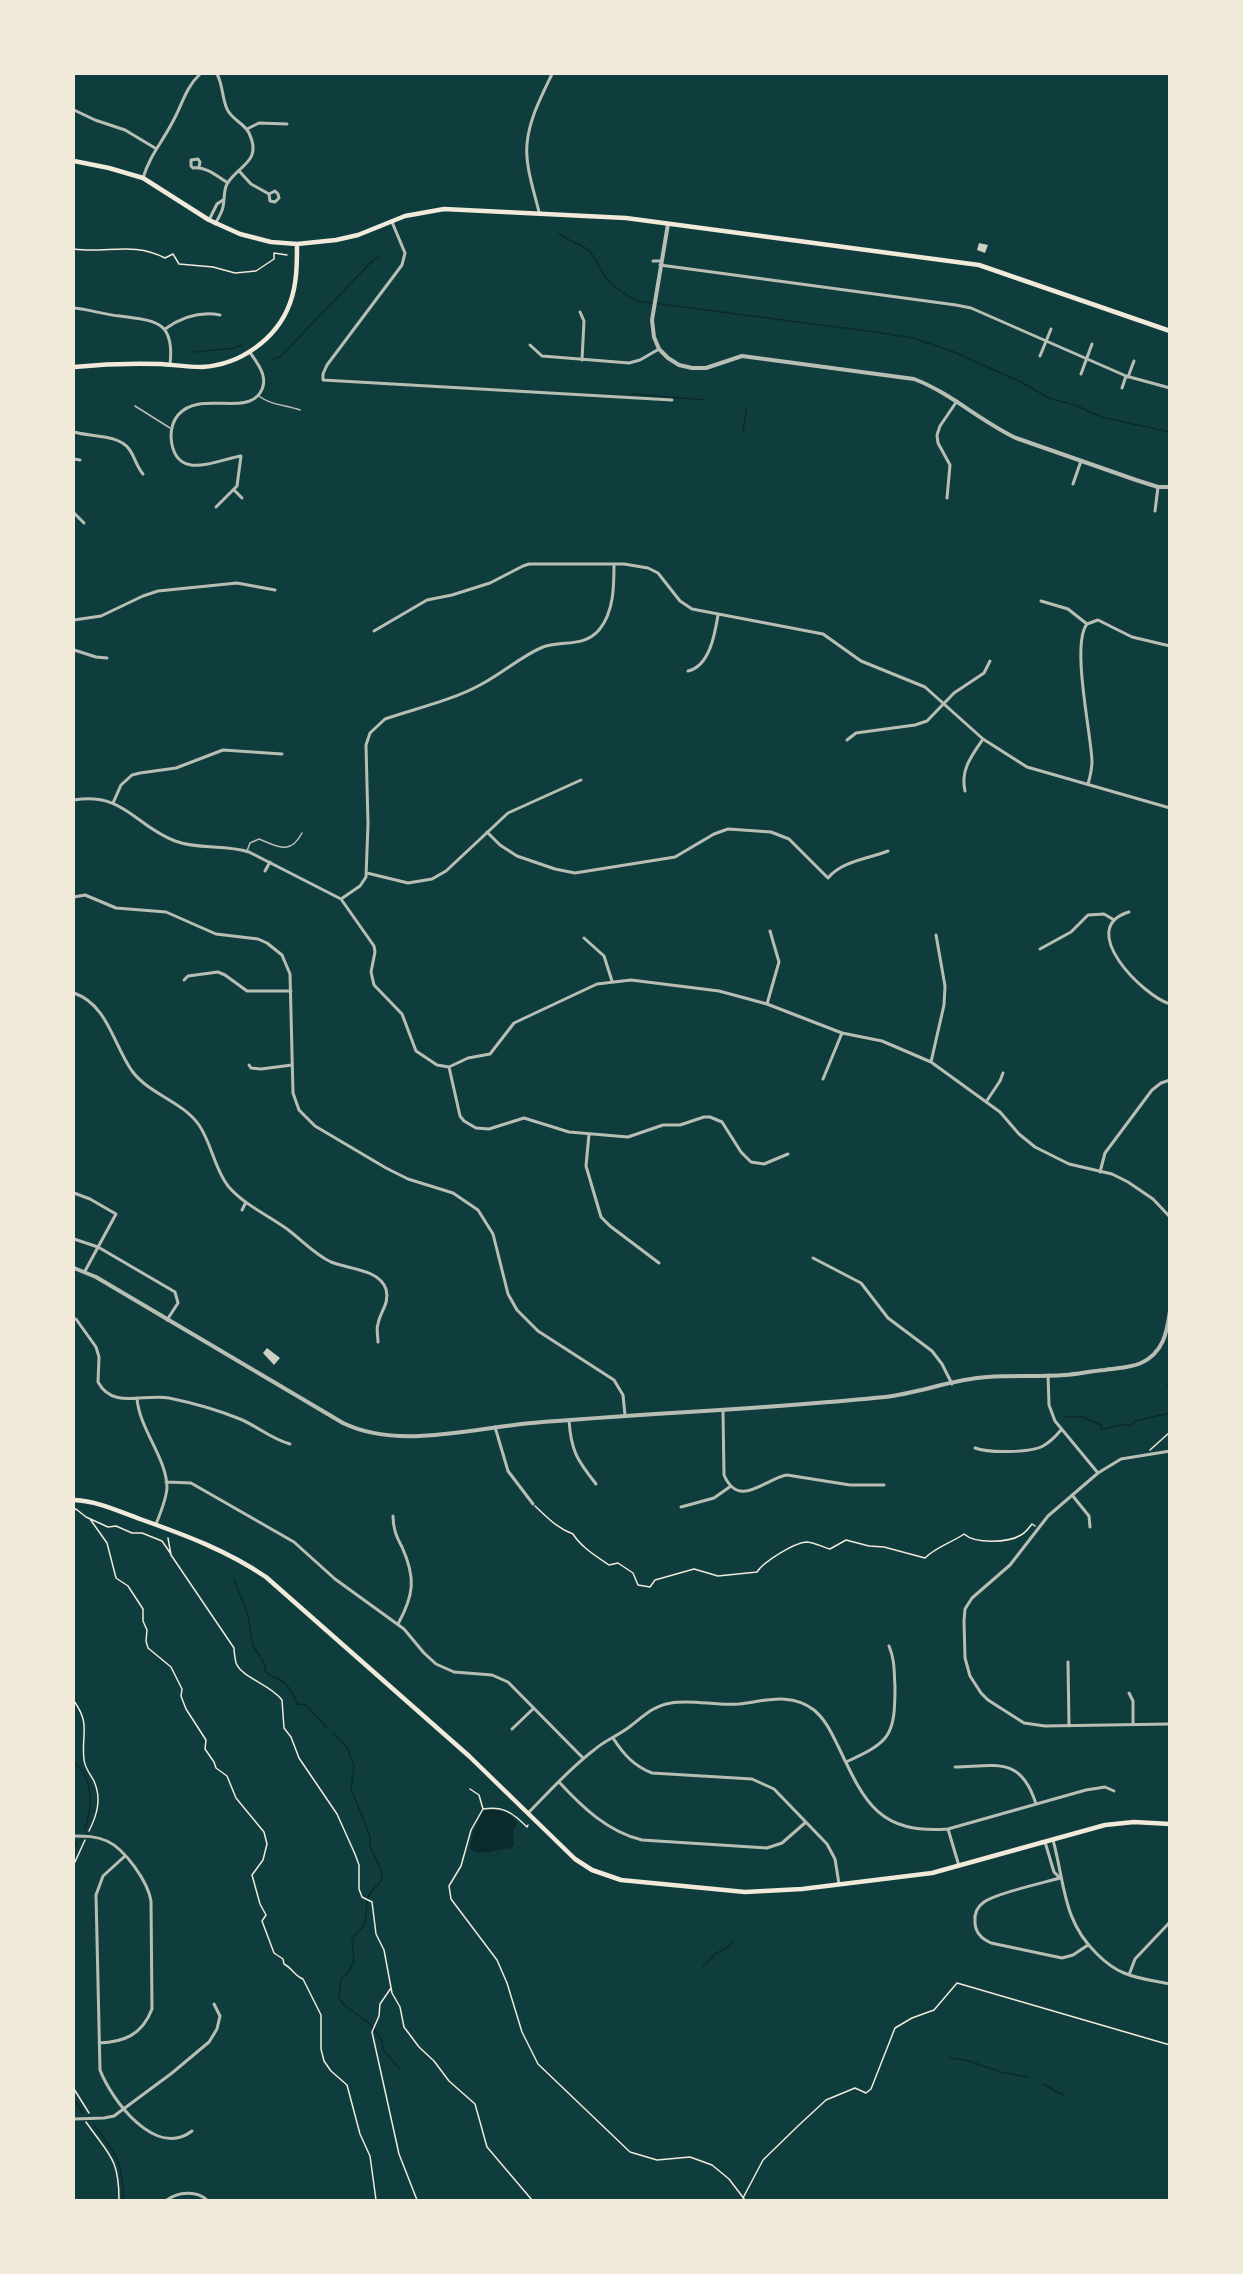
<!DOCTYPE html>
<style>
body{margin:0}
#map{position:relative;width:1243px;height:2274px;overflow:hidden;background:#0f3d3e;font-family:Spectral,serif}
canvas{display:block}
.frame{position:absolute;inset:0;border:75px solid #f1e9da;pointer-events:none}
</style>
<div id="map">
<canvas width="1243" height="2274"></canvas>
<div class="frame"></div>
</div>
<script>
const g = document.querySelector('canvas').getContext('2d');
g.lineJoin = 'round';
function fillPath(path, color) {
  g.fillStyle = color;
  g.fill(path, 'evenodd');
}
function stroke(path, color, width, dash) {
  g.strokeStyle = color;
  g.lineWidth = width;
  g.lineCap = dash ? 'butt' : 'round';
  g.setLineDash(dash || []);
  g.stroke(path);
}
fillPath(new Path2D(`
 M483 1810C499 1810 508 1810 517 1823L513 1832 514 1845 511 1848C498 1849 481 1857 470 1849L473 1833Z`), '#0a2a2b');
stroke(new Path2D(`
 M559 233C568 242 579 242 588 250 597 258 599 269 606 278 615 288 626 295 637 301L875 332 913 338 954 352 1021 382 1051 399 1075 405 1101 417 1170 432
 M194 352 235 348 242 345
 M272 360 281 356 374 259 379 257
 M631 394 706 400
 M743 432 747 407
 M1167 1385 1170 1386
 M1065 1417H1083L1101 1425V1429H1104L1125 1424 1131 1426 1135 1421 1170 1413
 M234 1579 248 1615 253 1646 266 1666 264 1670C268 1676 274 1676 280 1680 289 1685 294 1695 297 1704L306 1705 327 1728
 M333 1734 347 1747 354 1767 351 1789 370 1836V1846L382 1872 381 1881 370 1893 367 1902 365 1924 352 1939 354 1961 349 1971 341 1979 339 1997 344 2005 370 2024 377 2033 382 2041 383 2049 400 2070
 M74 1763C94 1775 92 1809 85 1829
 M74 1849 77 1842
 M703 1967 715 1954 728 1947 732 1941
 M950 2058 966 2060 1001 2072 1028 2077
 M1043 2084 1063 2095
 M74 2099 83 2113
 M94 2125C116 2153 124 2164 123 2200`), '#0a2a2b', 1.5);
fillPath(new Path2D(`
 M979 243 988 245 985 253 977 250Z
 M267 1348 280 1358 274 1365 263 1353Z`), '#cfcfc3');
stroke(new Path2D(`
 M74 249C106 254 133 241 165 258L173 254 179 264 213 267 235 273 256 271 274 259V253L287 255
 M1150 1450 1170 1432
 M535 1506C548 1518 558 1529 573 1534 581 1547 596 1556 609 1565L618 1563 633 1573 638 1585 650 1587 655 1580 694 1569 718 1576 757 1572C763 1562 794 1543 806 1542 813 1542 823 1547 830 1549L846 1540 869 1546 884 1547 925 1558C936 1547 951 1543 964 1534 975 1544 1008 1543 1021 1535 1025 1533 1029 1528 1032 1524L1035 1526
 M74 1510 76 1509 86 1517 108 1527 116 1526 132 1533H142L162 1541 171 1554
 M90 1519 107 1543 116 1578 128 1586 143 1609V1621L147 1630 146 1641 148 1648 171 1667 182 1689 181 1696 186 1709 206 1740 205 1749 214 1762 216 1768 227 1776 236 1798 264 1832 267 1844 263 1860 252 1875 260 1904 266 1915 262 1921 274 1953 283 1959 284 1964C292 1968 295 1976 303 1979L321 2015V2049L324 2061 331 2071 347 2085 360 2134 370 2156 376 2200
 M168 1538 171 1555 234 1648C234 1652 235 1658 236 1663 242 1678 270 1684 282 1700L284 1728 291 1737 299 1758 337 1814 355 1854 359 1865V1889L362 1897 372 1902 376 1934 384 1950 392 1993 400 2007 404 2027 419 2047 434 2061 449 2081 475 2104 487 2147 532 2200
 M74 1701C91 1725 81 1733 84 1760 85 1768 90 1774 94 1781 102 1799 97 1815 89 1831
 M470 1789 479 1795 483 1809 471 1830 461 1866 449 1886 451 1899 497 1960 507 1983 522 2032 538 2064 630 2152 657 2160 690 2157 712 2165 729 2179 745 2200
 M483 1809C504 1806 513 1813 527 1827L528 1825
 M74 1864 85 1840
 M391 1988 380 2004 379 2016 372 2032 399 2154 417 2200
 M74 2089 89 2113
 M86 2122C109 2155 119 2158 119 2200
 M743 2198 763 2160 799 2125 826 2100 855 2088 866 2093 871 2089 895 2028 912 2018 934 2010 957 1983 1170 2045`), '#f1e9da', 1.5);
stroke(new Path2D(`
 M259 396C270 405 286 405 300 410
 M135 406 170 428
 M247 851 250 843 259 839C277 846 290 856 302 833`), '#b8beb3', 1.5);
stroke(new Path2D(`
 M74 110 95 120 125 130 155 148
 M247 129 259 123 287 124
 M199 167 200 162 198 159 191 160V166L193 168C206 166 217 176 228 183
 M240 172 251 184 269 194 270 201 275 202 279 198 278 194 275 191 269 194
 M143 178C150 155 161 144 172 123 182 106 185 88 200 74
 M539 212C534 191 525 166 527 144 529 119 542 95 552 74
 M209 220 217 204 223 200
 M392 222 405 253 402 265 327 365 323 374V380L672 400
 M215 224C218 219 222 212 223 207 225 199 223 192 227 184 238 165 263 162 249 133 244 123 232 120 227 109 222 98 223 85 217 74
 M653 261H660
 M660 265 956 305 971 308 1126 376 1170 388
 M74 308C89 309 104 315 120 316 155 321 175 320 170 365
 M580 312 584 321 582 360
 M165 329C182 317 199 311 220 315
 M530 345 542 356 629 363 640 360 659 349
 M1040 356 1051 329
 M1081 374 1092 344
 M1128 377 1134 361
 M1122 388 1126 376
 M74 432C90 437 118 434 129 449 135 457 136 466 143 474
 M74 459 80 460
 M1073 484 1081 461
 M234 490 242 498
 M947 498 950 465 938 443 937 435 940 426 957 401
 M216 507 237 486 241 456C216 460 174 483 171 437 171 429 173 421 178 415 199 390 245 416 260 393 270 378 258 364 249 351
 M1155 511 1158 487
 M74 513 84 523
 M1041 601 1068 609 1087 624 1098 620 1132 637 1170 646
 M74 620 101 616 143 596 158 591 237 583 275 590
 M1087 624C1071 644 1091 733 1092 761 1092 769 1090 777 1088 784
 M374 631 427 600 452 595 490 583 523 566 529 564H624L648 568 658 573 680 601 692 609 823 634 861 661 925 687 983 739 1027 767 1170 808
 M74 650 96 657 107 658
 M688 671C710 666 715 633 718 615
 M847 740 856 733 915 725 927 721 954 693 984 673 990 661
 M965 791C960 770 972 755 983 739
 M74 800C124 792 135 826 175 841 199 850 225 844 249 852L341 899 374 946 375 952 371 972 374 985 402 1014 416 1051 437 1065 449 1067 468 1058 490 1054 514 1023 597 984 631 980 719 991 767 1004 842 1033 882 1041 931 1062 1000 1112 1019 1134 1035 1147 1069 1164 1112 1174 1128 1182 1153 1199 1170 1217
 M113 803 121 785 132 775 140 773 176 768 223 750 282 754
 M487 832 500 845 517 856 555 869 575 873 675 857 714 834 728 829 771 832 789 839 828 878C842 861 868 859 888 851
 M265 871 270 862
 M367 873 408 883 432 879 446 871 508 813 581 780
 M74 897 85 895 116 908 166 912 216 934 258 939 267 943 282 955 290 974 293 1093 299 1110 315 1126 386 1168 408 1179 453 1193 478 1210 493 1234 508 1294 517 1310 538 1331 614 1380 623 1395 625 1415
 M341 899 360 886 366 877 368 824 366 745 370 733 385 719C414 709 453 700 480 685 502 674 521 656 543 647 563 640 583 648 599 630 614 612 614 586 614 564
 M1129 912C1075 928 1143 996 1170 1004
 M584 938 604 956 612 981
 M1040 949 1071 932 1088 915 1104 914 1114 920
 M184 980 188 976 218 972 225 975 247 991H291
 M74 993C108 1005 113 1044 132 1071 150 1095 182 1101 199 1125 212 1144 214 1168 228 1186 244 1205 268 1215 287 1229 302 1240 314 1254 331 1262 348 1269 379 1269 386 1289 390 1304 380 1311 378 1324 376 1329 378 1336 378 1342
 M767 1004 779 962 770 931
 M931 1062 944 1005 945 986 936 935
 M249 1065 251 1068 261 1069 292 1065
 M449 1067 460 1116 464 1121 476 1128 489 1129 524 1118 569 1132 628 1137 663 1125H680L704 1117H710L722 1122 741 1152 751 1162 764 1164 788 1154
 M823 1079 842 1033
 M986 1102 1000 1081 1003 1073
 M589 1134 586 1166 601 1217 610 1226 659 1263
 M1100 1172 1105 1153 1152 1090 1161 1083 1170 1080
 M74 1193 90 1199 116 1214 85 1271
 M242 1210 246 1202
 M74 1239 98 1247 175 1292 178 1303 167 1320
 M813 1258 861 1283 888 1318 932 1351 942 1364 952 1384
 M76 1319 96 1347 99 1357 98 1382C113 1410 144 1393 169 1398 193 1403 218 1410 240 1419 257 1426 271 1439 290 1444
 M1048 1375 1049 1405 1055 1421 1098 1473
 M137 1398C139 1429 167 1458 167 1488 166 1500 161 1512 156 1524
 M723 1411 724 1475C739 1510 766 1478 787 1475L850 1485H884
 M569 1420C571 1451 577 1460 596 1484
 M495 1427 508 1471 533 1504
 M975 1448C988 1453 1030 1453 1043 1446 1050 1442 1056 1436 1061 1430
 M1170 1451 1121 1459 1098 1473 1048 1516 1010 1565 972 1598 965 1609 964 1621 965 1658 970 1676 981 1693 988 1700 1024 1723 1045 1726 1170 1724
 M166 1482 191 1483 294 1542 335 1579 404 1629 424 1653 436 1664 454 1672 492 1675 508 1682 583 1758
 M1072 1495 1089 1516 1090 1527
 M681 1507 714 1498 731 1486
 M393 1516C393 1528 396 1536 402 1547 416 1578 414 1595 398 1624
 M1068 1662 1069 1726
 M1129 1693 1133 1701V1724
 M512 1729 534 1708
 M613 1738C624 1755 634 1766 652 1773L752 1779 774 1789 827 1844 835 1859 839 1884
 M846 1762C890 1742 895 1736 895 1687 894 1672 895 1660 889 1646
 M955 1767C997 1766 1021 1756 1036 1804
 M559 1782C582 1807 608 1832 642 1840L767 1848 782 1843 806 1822
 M528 1813C549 1792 570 1768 594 1750 604 1741 617 1736 628 1728 643 1717 652 1706 671 1703 692 1699 716 1706 739 1704 765 1701 791 1692 814 1710 826 1720 832 1734 839 1748 865 1803 879 1834 948 1829L1086 1790 1105 1787 1114 1791
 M948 1829 959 1866
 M74 1836C85 1836 96 1836 107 1841 125 1849 148 1882 151 1901L152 2009C142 2035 124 2042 99 2043
 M1053 1840C1065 1883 1062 1920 1097 1954 1105 1962 1114 1969 1124 1973 1138 1979 1155 1981 1170 1984
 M1045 1842 1054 1872 1060 1878
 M125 1856 103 1876 96 1895 100 2070C112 2101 156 2159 192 2131
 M1060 1878C1043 1883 996 1893 984 1902 977 1907 974 1914 975 1922 975 1933 982 1939 991 1943L1062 1958 1073 1955 1088 1945
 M1129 1975 1135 1959 1170 1922
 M74 2119 104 2118 114 2116 172 2073 209 2042 217 2029 220 2016 214 2004
 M167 2200C178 2192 196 2190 207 2200`), '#b8beb3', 3);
stroke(new Path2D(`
 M668 224 652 320 654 337 659 349 668 358 679 365 692 368H706L742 356 914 379C951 393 980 421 1016 438L1136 480 1158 487H1170
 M74 1268 96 1277 343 1423C398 1450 474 1428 532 1423 649 1413 767 1409 885 1397 920 1393 953 1379 987 1377 1013 1375 1039 1377 1065 1375 1078 1374 1092 1371 1105 1370 1117 1368 1130 1368 1141 1363 1163 1353 1167 1333 1170 1311`), '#b8beb3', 4);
stroke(new Path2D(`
 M74 161 109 168 143 178 209 220 240 234 271 242 297 244 336 240 358 235 405 216 444 209 626 218 979 265 1170 331
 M74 367C103 364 131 363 161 364 174 365 188 367 202 367 240 365 277 339 290 303 297 284 297 264 297 244
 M74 1500C97 1501 118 1511 140 1519 185 1535 226 1550 266 1577L469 1756 575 1859 592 1870 621 1880 745 1892 802 1889 932 1873 1105 1825 1134 1822 1170 1824`), '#f1e9da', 4.5);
</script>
